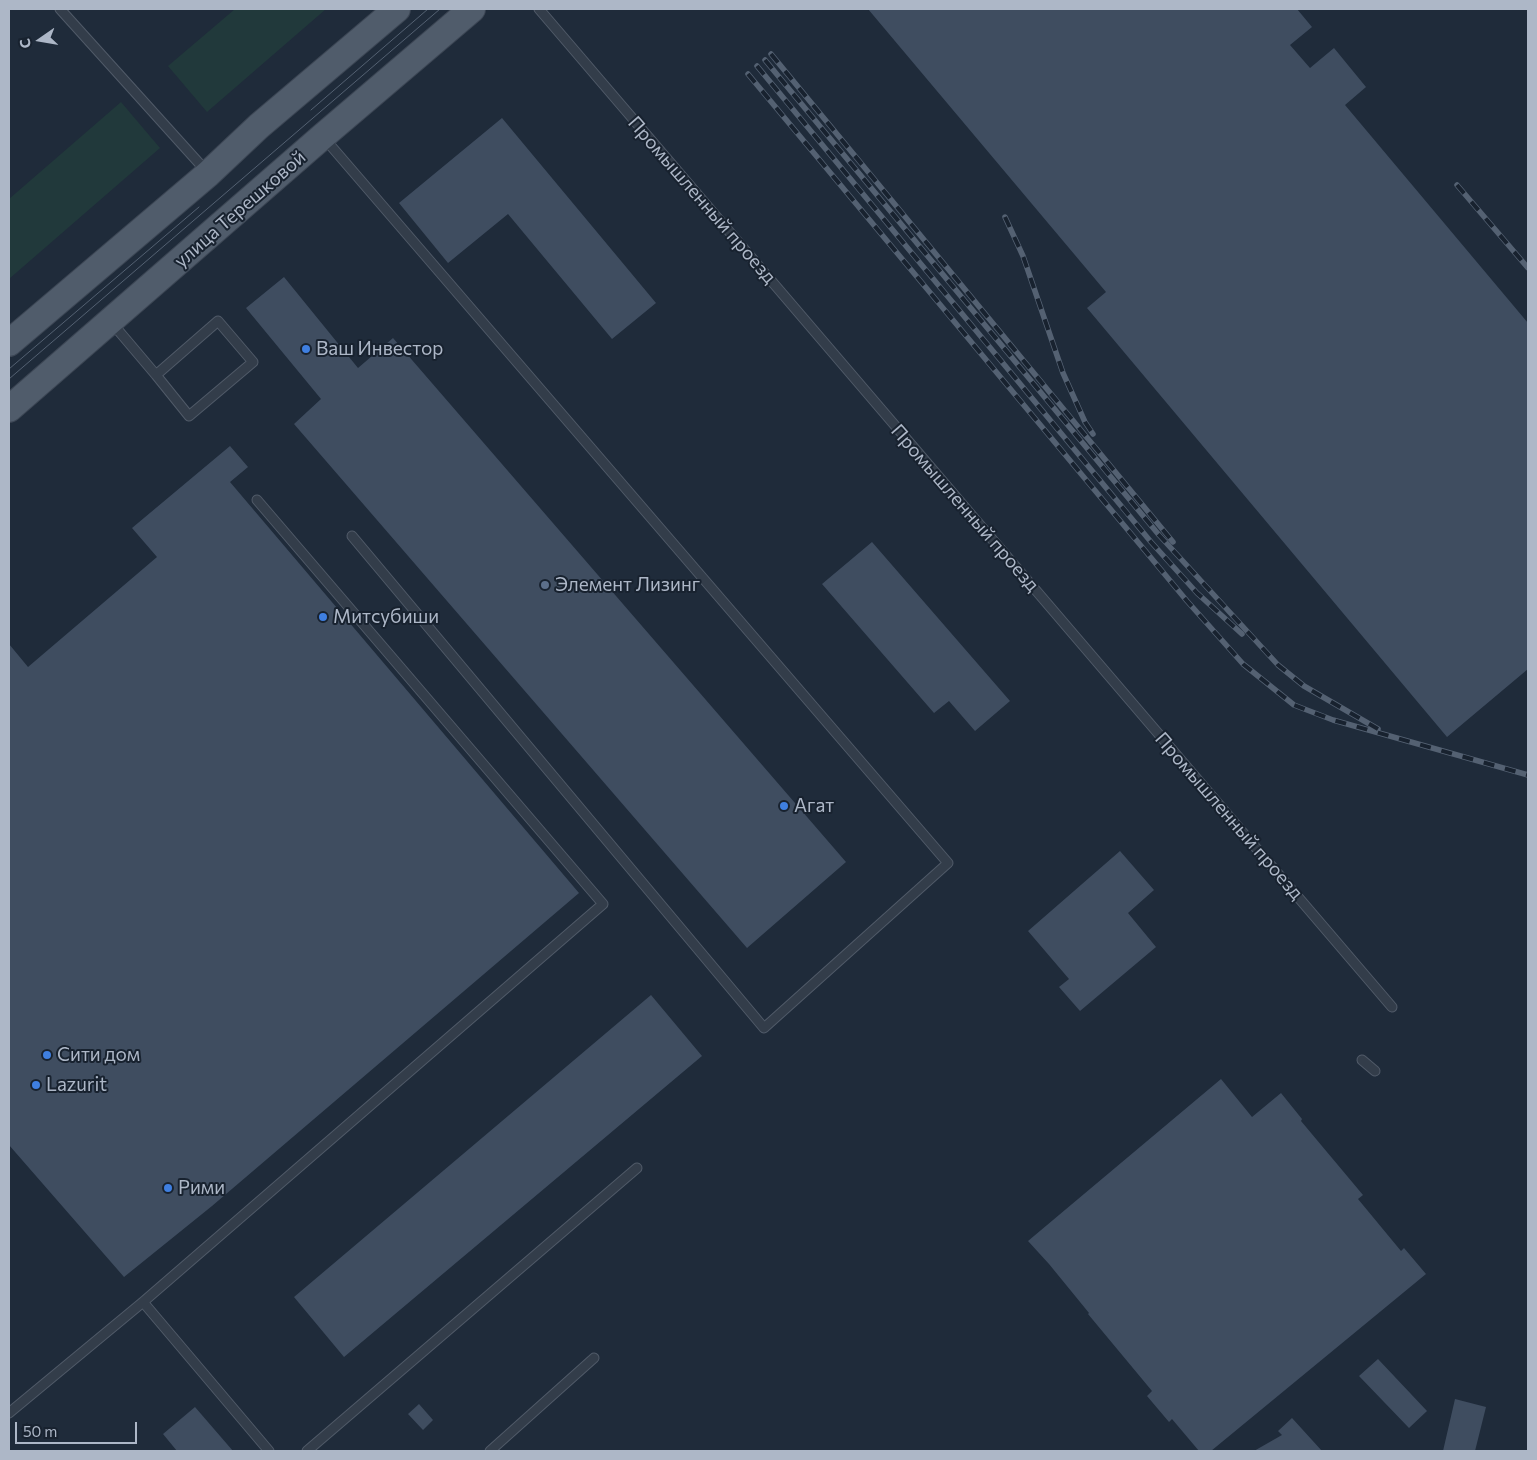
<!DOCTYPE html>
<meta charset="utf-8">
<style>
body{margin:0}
#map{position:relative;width:1537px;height:1460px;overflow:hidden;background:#1f2b3a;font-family:Commissioner,sans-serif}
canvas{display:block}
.frame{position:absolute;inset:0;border:10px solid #adb7c7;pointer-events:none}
.north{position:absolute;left:15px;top:15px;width:50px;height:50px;-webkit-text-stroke:4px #18222f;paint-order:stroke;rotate:257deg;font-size:14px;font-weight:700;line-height:20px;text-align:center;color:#adb7c7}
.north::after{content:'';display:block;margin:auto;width:18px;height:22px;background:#adb7c7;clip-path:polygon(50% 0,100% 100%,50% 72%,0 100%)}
.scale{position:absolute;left:15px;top:1422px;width:122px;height:22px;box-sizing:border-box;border:2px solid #adb7c7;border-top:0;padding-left:6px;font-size:15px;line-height:18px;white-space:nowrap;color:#adb7c7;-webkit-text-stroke:4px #18222f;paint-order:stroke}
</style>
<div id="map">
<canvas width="1537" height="1460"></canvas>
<div class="frame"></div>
<div class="north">С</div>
<div class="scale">50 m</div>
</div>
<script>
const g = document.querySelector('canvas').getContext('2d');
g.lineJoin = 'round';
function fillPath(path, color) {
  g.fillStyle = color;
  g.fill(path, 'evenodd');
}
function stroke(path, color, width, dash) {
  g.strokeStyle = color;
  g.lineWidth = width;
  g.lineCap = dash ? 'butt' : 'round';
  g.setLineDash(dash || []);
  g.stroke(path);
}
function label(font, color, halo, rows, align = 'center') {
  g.font = font + ' Commissioner,sans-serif';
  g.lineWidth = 4;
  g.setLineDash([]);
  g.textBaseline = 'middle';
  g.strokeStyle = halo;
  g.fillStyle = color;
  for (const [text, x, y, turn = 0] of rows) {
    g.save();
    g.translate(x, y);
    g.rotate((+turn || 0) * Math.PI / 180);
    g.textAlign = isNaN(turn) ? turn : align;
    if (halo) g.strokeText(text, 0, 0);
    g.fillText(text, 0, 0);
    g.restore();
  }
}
fillPath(new Path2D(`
 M235 9H326L207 112 168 66Z
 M121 102 160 148 9 279V199Z`), '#21393b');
fillPath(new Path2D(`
 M868 9H1297L1312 27 1290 45 1310 68 1334 48 1366 87 1345 105 1528 323V669L1447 737 1087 308 1106 292Z
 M502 118 656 303 612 339 508 214 448 263 399 203Z
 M284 277 358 368 393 338 846 862 747 948 294 424 321 399 246 308Z
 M230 446 248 467 230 482 579 893 212 1206 124 1277 9 1145V644L28 667 157 557 132 528Z
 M872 542 1010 701 975 731 949 701 934 713 822 584Z
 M1120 851 1154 890 1128 913 1156 947 1080 1011 1059 987 1069 979 1028 931Z
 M651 995 702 1056 344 1357 294 1297Z
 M1221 1079 1252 1117 1281 1093 1302 1119 1301 1121 1363 1195 1358 1199 1401 1251 1404 1248 1426 1274 1211 1451H1199L1172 1419 1169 1422 1147 1396 1152 1391 1088 1314 1089 1313 1049 1264 1028 1241Z
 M1378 1359 1427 1411 1409 1428 1359 1376Z
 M1455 1399 1486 1407 1475 1451H1443Z
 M419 1404 433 1420 423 1430 408 1414Z
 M195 1407 233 1451H177L163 1434Z
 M1292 1418 1322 1451H1254L1282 1435 1278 1431Z`), '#3f4d60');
const lane = new Path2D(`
 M60 9 207 172
 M539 9 1392 1007
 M325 139 948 863 764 1028 352 536
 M112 323 156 375 189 416 253 362 218 321 156 375
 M1362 1060 1375 1071
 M143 1302 269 1451
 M9 1413 143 1302 603 904 257 500
 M307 1451 637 1168
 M490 1451 594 1358`);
const primary = new Path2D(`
 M9 343 208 174 259 126 397 9
 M9 409 323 136 472 9`);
stroke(lane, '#505a68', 11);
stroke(primary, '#3c4654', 28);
stroke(lane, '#333d4a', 9);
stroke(primary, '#505c6b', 26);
stroke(new Path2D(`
 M311 110 428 9
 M9 369 199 207
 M9 379 440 9`), '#546172', 1);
const rail = new Path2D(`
 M771 54 1173 542
 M765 60 1159 535 1278 665 1304 686 1378 729
 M757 66 1151 542 1197 593 1242 634
 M748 74 1187 601 1243 664 1294 705 1333 720 1528 775
 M1457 185 1528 268
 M1005 217 1023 256 1063 373 1085 422 1093 434`);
stroke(rail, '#546172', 5.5);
stroke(rail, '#18222f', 4, [11]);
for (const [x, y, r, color] of [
 [306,349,5,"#3f7fe0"],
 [545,585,5,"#5c6f8a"],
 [323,617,5,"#3f7fe0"],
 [784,806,5,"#3f7fe0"],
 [47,1055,5,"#3f7fe0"],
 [36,1085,5,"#3f7fe0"],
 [168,1188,5,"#3f7fe0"]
]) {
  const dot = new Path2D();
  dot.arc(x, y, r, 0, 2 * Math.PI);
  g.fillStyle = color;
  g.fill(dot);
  stroke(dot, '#18222f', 2);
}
label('19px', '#adb7c7', '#18222f', [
 ["Промышленный проезд",702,200,49],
 ["улица Терешковой",240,209,-41],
 ["Промышленный проезд",965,508,49],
 ["Промышленный проезд",1229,816,49]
]);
label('19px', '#adb7c7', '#18222f', [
 ["Ваш Инвестор",316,349],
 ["Элемент Лизинг",555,585],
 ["Митсубиши",333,617],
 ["Агат",794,806],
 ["Сити дом",57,1055],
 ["Lazurit",46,1085],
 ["Рими",178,1188]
], 'left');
</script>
